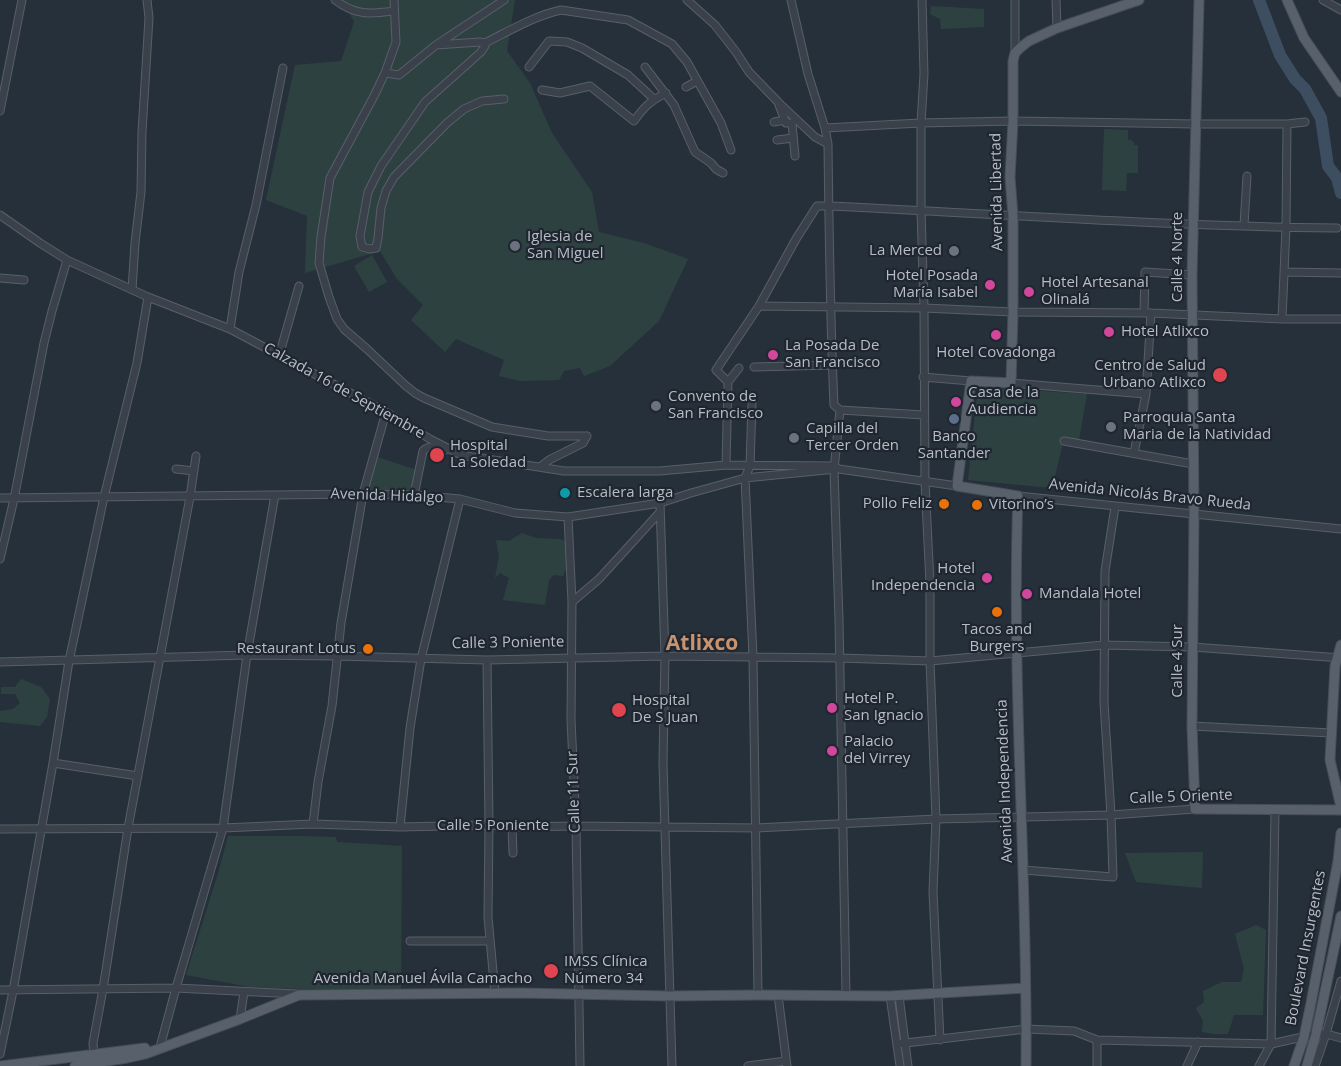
<!DOCTYPE html>
<meta charset="utf-8">
<style>
body{margin:0}
canvas{display:block;background:#26303a}
</style>
<canvas width="1341" height="1066"></canvas>
<script>
const g = document.querySelector('canvas').getContext('2d');
g.lineJoin = 'round';
function fillPath(path, color) {
  g.fillStyle = color;
  g.fill(path, 'evenodd');
}
function stroke(path, color, width, dash) {
  g.strokeStyle = color;
  g.lineWidth = width;
  g.lineCap = dash ? 'butt' : 'round';
  g.setLineDash(dash || []);
  g.stroke(path);
}
function label(font, color, halo, rows, align = 'center') {
  g.font = font + ' "Open Sans",sans-serif';
  g.lineWidth = 4.5;
  g.setLineDash([]);
  g.textBaseline = 'middle';
  g.strokeStyle = halo;
  g.fillStyle = color;
  for (const [text, x, y, turn = 0] of rows) {
    g.save();
    g.translate(x, y);
    g.rotate((+turn || 0) * Math.PI / 180);
    g.textAlign = isNaN(turn) ? turn : align;
    if (halo) g.strokeText(text, 0, 0);
    g.fillText(text, 0, 0);
    g.restore();
  }
}
fillPath(new Path2D(`
 M342 0H515L507 51 530 83 552 133 592 192 599 232 644 243 688 259 659 321 610 366 584 376 580 368 564 371 559 380 521 381 499 376 504 360 456 339 445 352 411 320 423 305 397 279 380 251 305 273 307 216 266 200 295 65 341 61 354 22Z
 M931 6 984 9V27L941 29 940 19 930 14Z
 M1104 129 1128 130V140H1132V142H1134V145H1138V173H1127L1126 191 1102 190Z
 M372 255 387 282 369 292 354 266Z
 M978 387 1087 394 1079 440 1064 439 1052 488 968 480Z
 M374 456 417 470 412 491 365 490Z
 M522 533 536 538 560 539 567 542 566 569 563 576 554 575 549 580 545 605 503 600 509 578 500 573 495 578 499 556 496 540 509 541Z
 M21 679 41 687 50 699 47 717 40 726 0 722V711L13 709 20 703 15 694H1V687H15Z
 M228 836H299L336 837 337 842 402 846 401 992 250 987 186 975 219 870Z
 M1203 852 1202 888 1136 882 1125 853Z
 M1256 925 1266 930 1263 1015H1234L1228 1034H1214L1202 1032 1203 1021 1196 1008 1204 1002 1203 991 1222 982H1241L1244 969 1235 934Z`), '#2e4141');
stroke(new Path2D(`
 M1259 0 1280 55 1295 79 1305 89 1321 118 1328 166 1337 178 1341 193`), '#3e4e61', 12);
const minor = new Path2D(`
 M335 0C356 16 370 14 394 11
 M394 0 396 42 385 73 374 96 330 178 321 237 319 263 329 297 337 319 344 329 367 349 405 385 415 393 424 398 492 427 548 436H587
 M687 0 715 25 736 52 749 72 779 103 815 137 828 144
 M791 0 808 74 825 128 828 144C829 231 830 318 834 405L840 410 834 470 839 620 846 995
 M922 0 924 74 921 123V210L924 308 925 482 930 583V661L936 819 933 892 940 1040
 M1015 0V53
 M1056 0 1057 28
 M1323 0 1341 10
 M485 43V46L481 52 425 102 381 166 368 192 360 236 362 247 370 249 376 248 378 238 381 208 386 191 394 177 447 123 464 109 482 101 504 99
 M436 45 480 42 485 43C509 31 534 16 561 10L628 20 672 44 687 62 721 123 731 150
 M529 67 549 41 567 42 582 48 628 75 654 99
 M645 67 674 105 695 152 711 163 716 169 723 173
 M385 73 399 75 436 45 504 0
 M686 87 697 81
 M542 90 560 93 590 86 634 121C644 107 650 101 666 93
 M779 105 786 123H792L795 156
 M0 111 22 0
 M774 122 785 120
 M825 128 921 123 1013 121 1196 124H1287L1305 122
 M777 140 793 138
 M0 215 40 243 67 260 148 297 230 329 386 412 430 439 461 455 564 471H660L726 465 834 466 839 469 957 486
 M1244 225 1247 176
 M1284 272 1341 273
 M0 278 24 280
 M132 290 135 243 141 192 142 132 149 18 147 0
 M759 306 924 308 1013 312 1151 313 1282 319H1341
 M1144 313 1145 272 1192 275
 M1282 319 1286 227 1287 124
 M230 329 239 272 256 205 283 68
 M279 356 299 286
 M754 367 832 365
 M923 377 971 381
 M728 382 716 370 759 306 796 239 817 206H829C998 214 1168 226 1337 228
 M1011 383 1146 394
 M752 403 750 466 745 478 753 657 758 995
 M840 410 924 415
 M1064 441 1193 464
 M1134 453 1146 394 1151 313
 M726 465 728 382 739 368
 M540 467 549 460 583 443 587 436
 M176 469 194 471
 M414 495 423 451C429 444 438 448 445 450
 M1018 496 1341 529
 M0 498 363 494 414 495 460 499 515 513 568 517 660 503 691 493 745 478 836 469
 M660 503 665 656 663 763 672 1066
 M568 517 572 602 571 720 576 826 580 1066
 M0 559 14 499 44 343 52 311 67 260
 M572 602 599 579 660 512
 M487 660 489 825 488 917 495 993
 M0 662 247 655 337 656 487 660 665 656 840 658 930 661 1104 645 1193 647 1341 658
 M1192 726 1331 733
 M53 763 138 776
 M313 824 318 782 332 706 341 623 363 494 386 412
 M400 827 410 728 421 659 460 499
 M512 827 513 853
 M0 829 223 828 313 824 400 827 489 825 512 827 576 826 756 828 936 819 1111 815 1195 809
 M1023 870 1113 877 1111 815 1104 702 1105 571 1115 507
 M410 941H490
 M0 990 176 988 297 994
 M778 995 787 1066
 M890 996 900 1066
 M899 996 908 1066
 M240 1019 244 992
 M1097 1040V1066
 M897 1044 1026 1029 1074 1031 1097 1040 1271 1044 1316 1034H1326L1341 1038
 M160 1047 176 988 223 828 247 655 275 495
 M0 1054 13 991 53 763 69 661 104 497 137 363 148 297
 M94 1058 93 1043 103 989 128 828 190 497 196 456
 M748 1066 786 1061
 M1187 1066 1198 1042
 M1259 1066 1271 1044 1275 811
 M1315 1066 1326 1034 1341 981`);
const major = new Path2D(`
 M1199 0 1192 275 1194 514 1192 726 1195 809 1341 810
 M1287 0 1304 38 1341 92
 M1341 645 1335 666 1330 760 1341 807
 M1 1066 145 1048
 M75 1066 127 1058 145 1054 240 1019 299 995 521 993 669 996 758 995 890 996 1025 988
 M1026 1066C1028 876 1011 686 1018 496L957 486 971 381 1011 383 1013 312V216L1010 177 1013 121V61L1015 53 1020 48 1029 41 1057 28 1139 0
 M1294 1066 1304 1037 1311 1003 1338 861 1341 833
 M1307 1066 1316 1034 1341 916`);
stroke(minor, '#585f69', 9);
stroke(major, '#464d57', 11);
stroke(minor, '#3a414b', 7);
stroke(major, '#58616b', 9);
for (const [x, y, r, color] of [
 [515,246,6,"#6b7280"],
 [954,251,6,"#6b7280"],
 [990,285,6,"#d1479c"],
 [1029,292,6,"#d1479c"],
 [1109,332,6,"#d1479c"],
 [996,335,6,"#d1479c"],
 [773,355,6,"#d1479c"],
 [1220,375,8,"#e0444e"],
 [956,402,6,"#d1479c"],
 [656,406,6,"#6b7280"],
 [954,419,6,"#5c6f8a"],
 [1111,427,6,"#6b7280"],
 [794,438,6,"#6b7280"],
 [437,455,8,"#e0444e"],
 [565,493,6,"#0f9aa8"],
 [944,504,6,"#e8710a"],
 [977,505,6,"#e8710a"],
 [987,578,6,"#d1479c"],
 [1027,594,6,"#d1479c"],
 [997,612,6,"#e8710a"],
 [368,649,6,"#e8710a"],
 [832,708,6,"#d1479c"],
 [619,710,8,"#e0444e"],
 [832,751,6,"#d1479c"],
 [551,971,8,"#e0444e"]
]) {
  const dot = new Path2D();
  dot.arc(x, y, r, 0, 2 * Math.PI);
  g.fillStyle = color;
  g.fill(dot);
  stroke(dot, '#1f2630', 2);
}
label('15px', '#b6bdc6', '#1f2630', [
 ["Avenida Libertad",997,192,-91],
 ["Calle 4 Norte",1178,257,-90],
 ["Calzada 16 de Septiembre",344,391,29],
 ["Avenida Nicolás Bravo Rueda",1150,495,6],
 ["Avenida Hidalgo",387,496,2],
 ["Calle 3 Poniente",508,643,-1],
 ["Calle 4 Sur",1178,661,-90],
 ["Avenida Independencia",1005,781,-92],
 ["Calle 11 Sur",574,792,-92],
 ["Calle 5 Oriente",1181,797,-2],
 ["Calle 5 Poniente",493,826],
 ["Boulevard Insurgentes",1306,948,-79],
 ["Avenida Manuel Ávila Camacho",423,979]
]);
label('15px', '#b6bdc6', '#1f2630', [
 ["Iglesia de",527,237],
 ["San Miguel",527,254],
 ["La Merced",942,251,"right"],
 ["Hotel Posada",978,276,"right"],
 ["María Isabel",978,293,"right"],
 ["Hotel Artesanal",1041,283],
 ["Olinalá",1041,300],
 ["Hotel Atlixco",1121,332],
 ["La Posada De",785,346],
 ["San Francisco",785,363],
 ["Hotel Covadonga",996,353,"center"],
 ["Centro de Salud",1206,366,"right"],
 ["Urbano Atlixco",1206,383,"right"],
 ["Casa de la",968,393],
 ["Audiencia",968,410],
 ["Convento de",668,397],
 ["San Francisco",668,414],
 ["Parroquia Santa",1123,418],
 ["Maria de la Natividad",1123,435],
 ["Capilla del",806,429],
 ["Tercer Orden",806,446],
 ["Banco",954,437,"center"],
 ["Santander",954,454,"center"],
 ["Hospital",450,446],
 ["La Soledad",450,463],
 ["Escalera larga",577,493],
 ["Pollo Feliz",932,504,"right"],
 ["Vitorino’s",989,505],
 ["Hotel",975,569,"right"],
 ["Independencia",975,586,"right"],
 ["Mandala Hotel",1039,594],
 ["Tacos and",997,630,"center"],
 ["Burgers",997,647,"center"],
 ["Restaurant Lotus",356,649,"right"],
 ["Hotel P.",844,699],
 ["San Ignacio",844,716],
 ["Hospital",632,701],
 ["De S Juan",632,718],
 ["Palacio",844,742],
 ["del Virrey",844,759],
 ["IMSS Clínica",564,962],
 ["Número 34",564,979]
], 'left');
label('bold 21px', '#c8936f', '#1f2630', [
 ["Atlixco",702,644]
]);
</script>
